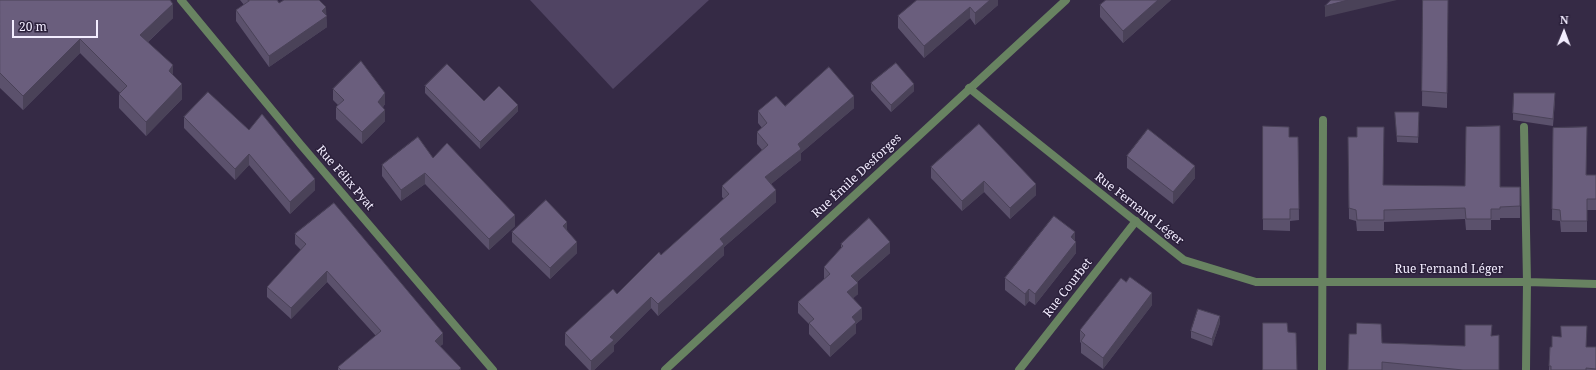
<!DOCTYPE html>
<meta charset="utf-8">
<style>
body{margin:0}
#map{position:relative;width:1596px;height:370px;overflow:hidden;background:#352a45;font-family:"Noto Serif",serif}
canvas{display:block}
.north{position:absolute;left:1544px;top:12px;width:40px;height:40px;-webkit-text-stroke:3px #2b203b;paint-order:stroke;rotate:1deg;font-size:11px;font-weight:700;line-height:16px;text-align:center;color:#f3edff}
.north::after{content:'';display:block;margin:auto;width:14px;height:18px;background:#f3edff;clip-path:polygon(50% 0,100% 100%,50% 72%,0 100%)}
.scale{position:absolute;left:12px;top:20px;width:86px;height:18px;box-sizing:border-box;border:2px solid #f3edff;border-top:0;padding-left:5px;font-size:12px;line-height:14px;white-space:nowrap;color:#f3edff;-webkit-text-stroke:3px #2b203b;paint-order:stroke}
</style>
<div id="map">
<canvas width="1596" height="370"></canvas>
<div class="north">N</div>
<div class="scale">20 m</div>
</div>
<script>
const g = document.querySelector('canvas').getContext('2d');
g.lineJoin = 'round';
function fillPath(path, color) {
  g.fillStyle = color;
  g.fill(path, 'evenodd');
}
function stroke(path, color, width, dash) {
  g.strokeStyle = color;
  g.lineWidth = width;
  g.lineCap = dash ? 'butt' : 'round';
  g.setLineDash(dash || []);
  g.stroke(path);
}
function label(font, color, halo, rows, align = 'center') {
  g.font = font + ' "Noto Serif",serif';
  g.lineWidth = 3;
  g.setLineDash([]);
  g.textBaseline = 'middle';
  g.strokeStyle = halo;
  g.fillStyle = color;
  for (const [text, x, y, turn = 0] of rows) {
    g.save();
    g.translate(x, y);
    g.rotate((+turn || 0) * Math.PI / 180);
    g.textAlign = isNaN(turn) ? turn : align;
    if (halo) g.strokeText(text, 0, 0);
    g.fillText(text, 0, 0);
    g.restore();
  }
}
fillPath(new Path2D(`
 M530 0H709L613 89Z`), '#504463');
stroke(new Path2D(`
 M1019 370 1136 221`), '#688361', 8);
stroke(new Path2D(`
 M969 88 1184 260 1256 282H1527L1596 284
 M1524 127 1527 282 1526 370
 M665 370 1066 0
 M1322 370 1323 120`), '#688361', 8);
stroke(new Path2D(`
 M181 0 301 145 493 370`), '#688361', 8);
fillPath(new Path2D(`
 M0 0 173 18 148 42 173 75 182 99 146 136 119 108V94L120 93 80 53 23 110 0 88Z
 M240 0H277L279 3 326 15 327 27 269 67 236 21V10L244 5Z
 M998 0V5L975 25 970 18 924 58 898 28V16Z
 M1171 0 1123 43 1100 17V5Z
 M1423 0H1448L1447 108 1422 106Z
 M871 83 914 91 891 112 871 90Z
 M425 86 484 101 518 111 480 149 425 93Z
 M333 89 385 104 383 107 385 121 362 144 336 119V107L338 105 333 100Z
 M1555 100 1553 126 1513 120V113Z
 M785 106 854 108 801 153V160L771 184 776 202 724 247V255L658 316 651 308 614 345V351L594 370H589L565 345V333L617 294 724 199 722 197V186L762 150 757 144V132L762 128 758 123V111Z
 M1395 112 1419 119 1418 143 1397 142Z
 M184 117 315 190 290 214 249 165 235 180 184 128Z
 M1263 126 1289 137H1298L1299 220 1290 221V231L1263 230Z
 M1553 128 1587 175H1596V210H1587V232H1561L1560 221 1552 220Z
 M1348 137H1357L1383 185 1520 187V218H1500V220H1491V230H1466L1465 219 1384 222V231H1357L1356 221 1349 219Z
 M1127 156 1195 178 1173 204 1127 168Z
 M433 158 515 226 489 250 425 184 401 201 382 176V165Z
 M931 167 1036 195 1010 219 984 192 962 211 931 178Z
 M567 230 577 253 550 279 512 242V232Z
 M295 234 443 344 440 346 461 370H338V367L376 336 327 282 291 319 267 297V287L301 250 295 244Z
 M1075 241 1076 253 1035 305 1029 301 1025 306 1005 290V278Z
 M841 244 890 253 857 282 858 294 853 298 862 319 856 324V333L830 357 809 334V324L798 313V302L824 279V267L841 248Z
 M1152 305 1103 369 1081 353V343L1080 342V330Z
 M1220 323 1212 346 1191 338V331Z
 M1492 336 1499 370H1348L1382 343 1465 346Z
 M1550 347H1596V370H1549Z`), '#5b516c');
fillPath(new Path2D(`
 M990 0H998V5L975 25V13Z
 M1158 0H1171L1123 43V31Z
 M1348 0H1397L1325 17V6Z
 M173 4V18L140 49V35Z
 M326 7 327 27 269 67V56Z
 M970 7V18L924 58V46Z
 M80 39V53L23 110V96Z
 M173 65V79L169 71Z
 M182 84V99L146 136V122Z
 M914 84V91L891 112V105Z
 M385 93V104L378 113V102Z
 M854 96V108L801 153V160L765 189V177L798 144Z
 M518 105V111L480 149V142Z
 M385 110V121L362 144V132Z
 M249 154V165L235 180V169Z
 M1195 166V178L1173 204V192Z
 M425 173V184L401 201V190Z
 M315 179V190L290 214V202Z
 M984 181V192L962 211V201Z
 M1036 184V195L1010 219V208Z
 M776 190V202L724 247V255L658 316V304L720 239Z
 M515 215V226L489 250V239Z
 M567 222V233L563 226Z
 M1075 232V243L1076 242V253L1035 305V294Z
 M577 242V253L550 279V268Z
 M890 242V253L851 287V276Z
 M327 271V282L291 319V308Z
 M858 283V294L847 304V292Z
 M1029 289V301L1025 306V294Z
 M1152 293V305L1103 369V358Z
 M651 297V308L614 345V351L594 370H591V361L610 337Z
 M862 308V319L856 324V333L830 357V346L852 317Z
 M1220 316V323L1212 346V339Z
 M443 333V344L435 351V341Z`), '#4a4258');
const building = new Path2D(`
 M0 0H170L173 4 140 35 173 65 169 71 182 84 146 122 119 94 127 86 80 39 23 96 0 73Z
 M248 0H277L279 3 284 0H319L326 7 322 11 327 16 269 56 236 10 249 1Z
 M917 0H990L975 13 970 7 924 46 898 16Z
 M1106 0H1158L1123 31 1100 5Z
 M1331 0H1348L1325 6Z
 M1423 0H1448L1447 93 1422 91Z
 M361 61 385 93 378 102 385 110 362 132 336 107 344 100 333 89Z
 M896 63 914 84 891 105 871 83Z
 M447 64 484 101 499 86 518 105 480 142 425 86Z
 M829 67 854 96 798 144 801 149 765 177 776 190 720 239 724 244 658 304 651 297 610 337 614 340 591 361 565 333 613 289 617 294 659 252 661 255 729 194 722 186 768 145 757 132 767 123 758 111 776 96 785 106Z
 M208 92 249 130 262 114 315 179 290 202 249 154 235 169 184 117Z
 M1514 93H1555L1553 119 1513 113Z
 M1395 112H1419L1418 137 1397 136Z
 M979 124 1036 184 1010 208 984 181 962 201 931 167Z
 M1263 126 1289 127V137H1298L1299 209H1290V219H1263Z
 M1500 126V187H1520V206L1500 207V209H1491V219H1466L1465 208 1384 210V220H1357L1356 210 1349 208 1348 137H1357V127H1384L1383 185 1465 186 1466 127Z
 M1587 127 1586 175H1596V199H1587V221H1561L1560 210 1552 209 1553 128Z
 M1148 129 1195 166 1173 192 1127 156Z
 M418 137 433 158 447 143 515 215 489 239 425 173 401 190 382 165Z
 M546 200 567 222 563 226 577 242 550 268 512 232Z
 M334 203 443 333 435 341 461 368 459 370H341L338 367 381 331 327 271 291 308 267 287 306 244 295 234Z
 M1054 216 1075 232 1071 237 1076 242 1035 294 1029 289 1025 294 1005 278Z
 M869 218 890 242 851 276 858 283 847 292 862 308 852 317 856 322 830 346 809 323 814 319 798 302 830 274 824 267 843 246 841 244Z
 M1130 277 1152 293 1103 358 1081 341 1085 335 1080 330 1121 278 1126 282Z
 M1198 309 1220 316 1212 339 1191 331Z
 M1263 323H1287L1288 332 1296 333 1297 370H1263Z
 M1357 323 1381 324 1382 343 1465 346V325H1492L1491 336 1499 335V370H1463L1382 362V370H1348L1349 334H1356Z
 M1561 326H1587L1586 347H1596V369L1586 368V370H1551V366H1549L1550 347H1552V336L1561 337Z`);
fillPath(building, '#6a5e7d');
stroke(building, '#4a4258', 1);
label('12px', '#f3edff', '#2b203b', [
 ["Rue Émile Desforges",857,176,-43],
 ["Rue Félix Pyat",345,178,49],
 ["Rue Fernand Léger",1139,209,38],
 ["Rue Fernand Léger",1449,270],
 ["Rue Courbet",1068,288,-52]
]);
</script>
